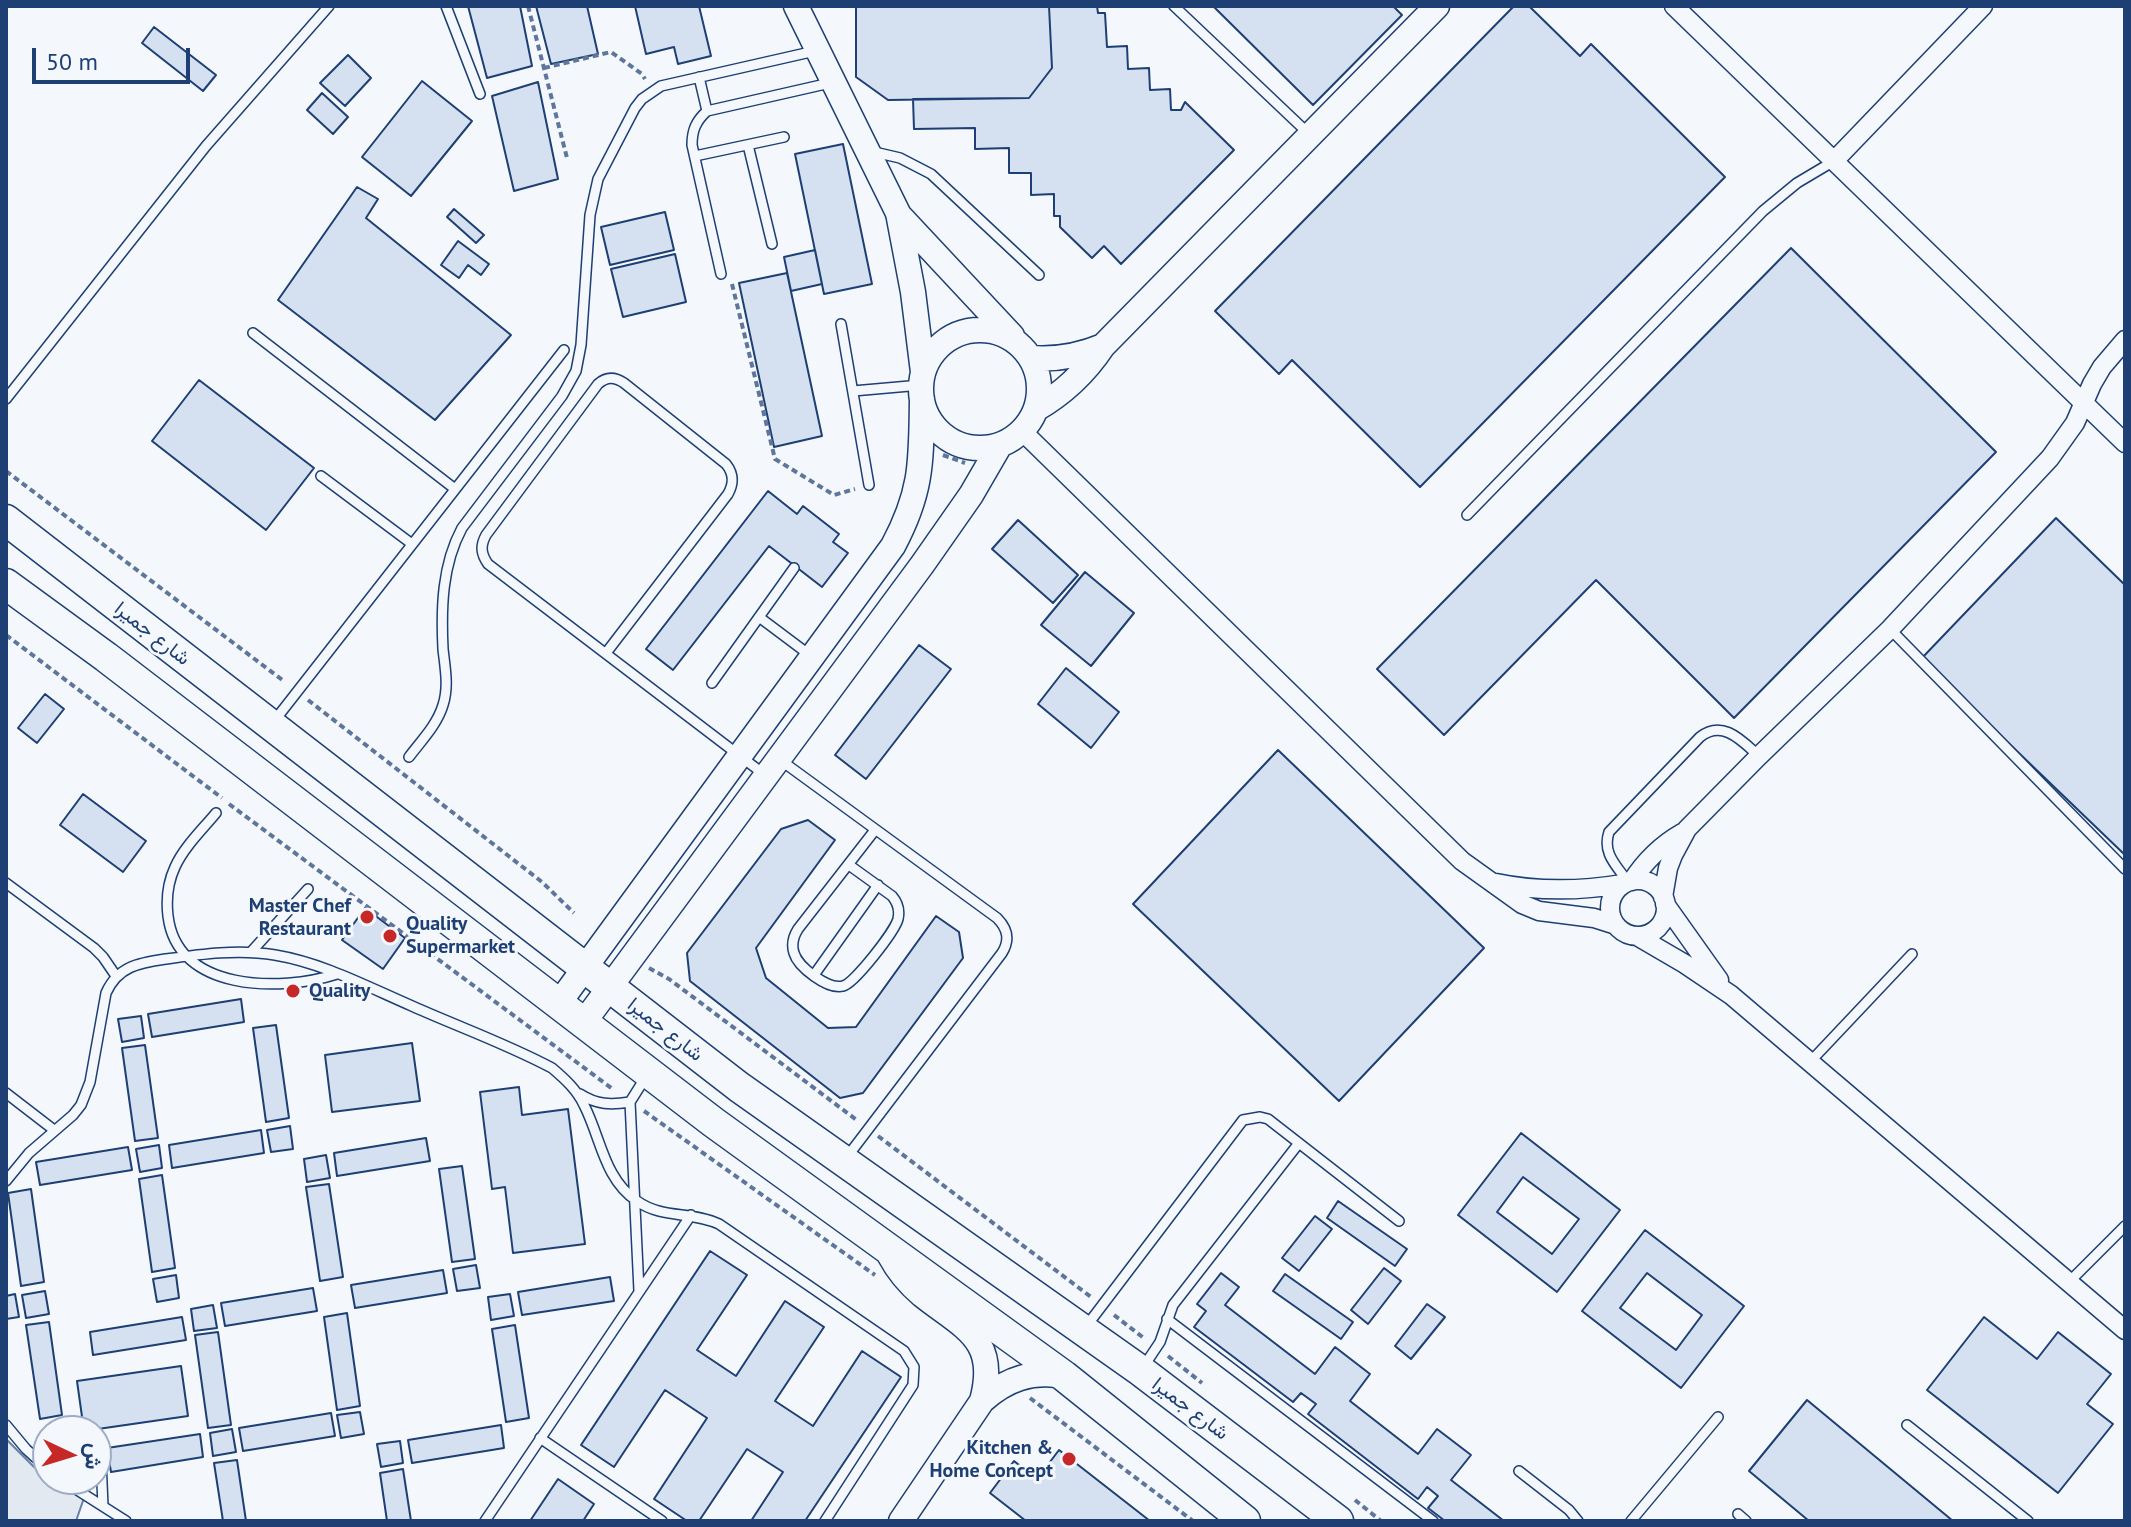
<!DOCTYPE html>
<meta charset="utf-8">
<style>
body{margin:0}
#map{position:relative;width:2131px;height:1527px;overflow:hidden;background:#f4f7fb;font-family:"PT Sans",Vazirmatn,sans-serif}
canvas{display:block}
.frame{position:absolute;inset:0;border:8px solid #1d3f73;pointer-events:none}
.north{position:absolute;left:32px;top:1415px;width:80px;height:80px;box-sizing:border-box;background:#f4f7fb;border:2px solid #9eadc5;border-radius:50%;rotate:94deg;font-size:22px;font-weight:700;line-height:32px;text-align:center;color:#1d3f73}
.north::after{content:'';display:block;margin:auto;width:28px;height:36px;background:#c62828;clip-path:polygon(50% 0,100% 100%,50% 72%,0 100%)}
.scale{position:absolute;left:32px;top:48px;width:158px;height:36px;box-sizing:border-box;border:4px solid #1d3f73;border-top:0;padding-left:10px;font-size:24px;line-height:28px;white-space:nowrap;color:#1d3f73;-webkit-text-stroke:6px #f4f7fb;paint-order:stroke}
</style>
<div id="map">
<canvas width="2131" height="1527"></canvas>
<div class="frame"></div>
<div class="north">ش</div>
<div class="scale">50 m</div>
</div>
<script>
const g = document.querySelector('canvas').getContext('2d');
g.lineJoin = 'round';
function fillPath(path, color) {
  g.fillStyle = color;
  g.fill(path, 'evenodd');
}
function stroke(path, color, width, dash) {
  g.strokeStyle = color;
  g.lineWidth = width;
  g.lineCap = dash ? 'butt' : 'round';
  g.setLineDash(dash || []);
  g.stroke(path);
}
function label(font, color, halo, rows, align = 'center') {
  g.font = font + ' "PT Sans",Vazirmatn,sans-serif';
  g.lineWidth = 6;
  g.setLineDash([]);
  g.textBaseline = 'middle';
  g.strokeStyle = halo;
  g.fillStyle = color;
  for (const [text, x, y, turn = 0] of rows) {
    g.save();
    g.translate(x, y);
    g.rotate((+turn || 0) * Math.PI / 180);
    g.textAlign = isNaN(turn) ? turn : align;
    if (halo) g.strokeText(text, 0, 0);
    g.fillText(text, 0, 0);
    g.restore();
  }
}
const green = new Path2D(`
 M6 1439 34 1467 48 1476V1479H53L84 1498 76 1521H6Z`);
fillPath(green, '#e3e9f0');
stroke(green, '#687fa3', 2);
const building = new Path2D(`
 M468 6H520L532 66 487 78Z
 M536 6H587L598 54 551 64Z
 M635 6H699L711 56 678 64 674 47 646 54Z
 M856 6H1049L1052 68 1029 98 888 100 856 77Z
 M1049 6H1097L1098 13H1105L1107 47 1127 46 1128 69 1149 68 1150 90 1170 89 1171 110H1181L1185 102 1234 150 1121 264 1104 246 1092 258 1060 227V216H1054V194L1031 195V173H1009V148L975 149V128L914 129 913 99 1029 98 1052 68Z
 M1213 6H1393L1402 15 1313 105Z
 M1514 6H1529L1580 56 1591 44 1725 177 1420 487 1292 360 1279 374 1215 311Z
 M154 27 216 75 203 91 142 43Z
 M348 55 371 78 345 106 320 83Z
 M422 81 472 121 411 196 362 157Z
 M538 82 558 179 514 191 492 96Z
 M322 93 348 117 333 134 307 110Z
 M843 144 872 284 824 294 795 154Z
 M357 187 378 199 366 218 511 335 435 420 278 300Z
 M454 209 484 235 476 243 447 217Z
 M665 212 674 250 610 265 601 227Z
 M458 241 489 264 481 275 468 265 459 278 441 265Z
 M1791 248 1996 452 1734 718 1596 580 1444 735 1377 669Z
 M815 250 822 284 791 291 784 257Z
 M675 254 686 302 623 317 611 269Z
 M787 273 822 436 774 447 739 283Z
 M199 380 314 468 266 530 152 441Z
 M768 491 797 514 803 506 839 534 833 542 848 553 822 587 769 546 673 670 646 649Z
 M2056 518 2125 585V855L1921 659Z
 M1018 520 1078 575 1053 603 992 549Z
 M1085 572 1134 613 1091 666 1041 625Z
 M919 645 951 669 866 779 835 755Z
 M1066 668 1119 712 1091 748 1038 704Z
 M45 694 64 709 37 743 18 728Z
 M1278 750 1484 948 1339 1101 1133 904Z
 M83 794 146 841 123 872 60 825Z
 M808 820 835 840 756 948 766 978 828 1028 856 1027 936 916 959 932 963 958 863 1093 840 1098 690 981 687 953 781 829Z
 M365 908 405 938 383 969 342 940Z
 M241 999 244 1022 152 1037 148 1014Z
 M141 1016 144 1038 122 1042 118 1019Z
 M276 1025 289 1118 266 1122 253 1028Z
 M412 1043 420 1101 332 1112 325 1055Z
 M145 1045 158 1138 135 1141 122 1048Z
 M519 1087 522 1115 568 1109 585 1244 513 1253 505 1187 492 1189 480 1092Z
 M290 1126 293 1149 271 1152 267 1130Z
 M261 1130 264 1153 172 1168 169 1145Z
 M1521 1133 1620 1210 1557 1292 1458 1215ZM1523 1177 1579 1219 1552 1254 1497 1212Z
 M426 1138 430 1161 337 1176 334 1153Z
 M159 1145 162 1168 140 1172 136 1149Z
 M128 1147 132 1170 40 1185 36 1162Z
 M326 1155 330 1178 307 1182 304 1159Z
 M462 1166 475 1259 452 1262 439 1169Z
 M162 1175 175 1268 152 1272 139 1179Z
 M329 1184 343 1277 320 1281 306 1187Z
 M31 1189 44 1282 21 1286 8 1193Z
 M1338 1201 1407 1249 1395 1266 1327 1218Z
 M1315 1216 1332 1229 1299 1271 1282 1258Z
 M1645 1230 1744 1306 1681 1388 1582 1311ZM1647 1273 1702 1315 1676 1350 1620 1308Z
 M710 1251 747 1275 697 1350 736 1376 785 1301 824 1327 775 1401 813 1426 862 1351 901 1377 805 1521H751L783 1472 747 1449 699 1521H687L654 1499 707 1418 665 1390 614 1467 581 1445Z
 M476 1265 480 1288 457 1291 453 1269Z
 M1384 1268 1401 1281 1368 1324 1351 1310Z
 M443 1270 447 1293 355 1308 351 1285Z
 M1221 1273 1239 1287 1225 1305 1315 1374 1335 1347 1370 1374 1350 1401 1418 1454 1437 1429 1471 1455 1451 1480 1504 1521H1445L1428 1508 1438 1496 1427 1487 1418 1499 1308 1414 1316 1404 1301 1393 1293 1402 1194 1327 1206 1311 1197 1304Z
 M1285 1274 1353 1322 1341 1339 1273 1291Z
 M176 1275 179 1298 157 1302 153 1279Z
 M610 1277 614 1301 522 1315 518 1292Z
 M313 1288 317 1311 225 1326 221 1303Z
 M45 1291 49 1314 26 1318 22 1295Z
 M15 1294 19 1317 6 1319V1296Z
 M510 1294 514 1316 491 1320 488 1297Z
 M1427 1304 1445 1317 1411 1359 1395 1346Z
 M213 1305 217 1328 194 1331 191 1309Z
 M347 1313 360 1406 337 1410 324 1317Z
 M182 1317 186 1340 93 1355 90 1332Z
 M1984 1317 2037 1359 2058 1332 2111 1374 2087 1404 2113 1424 2058 1493 1927 1390Z
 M49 1322 62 1415 40 1419 26 1325Z
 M515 1325 529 1418 506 1422 492 1329Z
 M218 1332 231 1425 208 1428 195 1335Z
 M181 1366 188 1416 84 1431 77 1381Z
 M1807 1400 1953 1521H1809L1749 1471Z
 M360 1412 364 1434 341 1438 337 1415Z
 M331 1413 335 1436 243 1451 239 1428Z
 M501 1425 504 1448 412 1463 408 1440Z
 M232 1429 236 1452 213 1456 210 1433Z
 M200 1434 203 1457 111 1472 107 1448Z
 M400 1441 403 1463 381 1467 377 1444Z
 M1059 1450 1150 1521H1026L990 1493 1014 1461 1037 1479Z
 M237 1460 246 1521H223L214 1463Z
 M403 1469 411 1521H387L380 1473Z
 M558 1479 594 1504 583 1521H530Z`);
fillPath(building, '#d5e0f0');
stroke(building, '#1d3f73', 2);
const service = new Path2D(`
 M446 6 480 94
 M1174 6 1310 135
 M699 77 707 111
 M748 145 772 244
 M870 151 900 158 931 174 1039 275
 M695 156 784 137
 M721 274 692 145C692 130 696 121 707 111L830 83
 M841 324 869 485
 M253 333 455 489
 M853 391 921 385
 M6 399 206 146 329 6
 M321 476 412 544
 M1467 515 1763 211 1797 183 1834 161
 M759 617 811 656
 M1890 629 2125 869
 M606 653 728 494C734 483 734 474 726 464L624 383C615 377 607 376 598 384L486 535C480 546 481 554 488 564L765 775
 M712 683 794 568
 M275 720 564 350
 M409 757C421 741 437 725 443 705 449 686 445 668 443 649 441 608 442 565 462 528L562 396 576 371 581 345 590 215 598 179 635 108 642 99 661 86 815 51
 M779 759 997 918C1008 929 1010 940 1002 953L847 1157
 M216 813C202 830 184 847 175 867 168 882 166 899 168 916 177 992 281 992 337 974
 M849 865 892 896C898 903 900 910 898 919 895 931 854 984 843 986 828 990 798 967 794 953 791 944 793 937 798 929L875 830
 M1628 882C1616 865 1602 853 1609 832L1700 737C1723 719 1742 741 1759 756
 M6 883 94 948 103 957 116 976
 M251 952 308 889
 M814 975 878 885
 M1810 1062 1912 954
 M6 1093 54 1130
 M580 1094C597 1105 611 1105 630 1102
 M6 1181 29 1153 73 1115 81 1105 90 1082 106 993C118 966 139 963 166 959 202 954 238 949 275 955 323 963 368 987 412 1006 459 1027 507 1044 552 1068 565 1079 577 1090 584 1105 601 1138 604 1179 637 1201 662 1219 691 1211 719 1224L904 1351 914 1367 913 1385 825 1521
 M2069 1282 2125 1226
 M639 1291 630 1102 647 1075
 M1167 1319 1433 1521
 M1085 1328 1243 1120 1260 1117 1268 1119 1399 1221
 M1142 1369 1160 1342 1173 1305 1299 1143
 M6 1425 26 1449 48 1469
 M1907 1425 2028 1521
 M540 1438 662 1521
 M101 1460 103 1506
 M1519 1471 1569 1510 1578 1521
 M60 1479 126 1521
 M1738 1514 1746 1521
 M485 1521 691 1215
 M1631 1521 1718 1417`);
const minor = new Path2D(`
 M1674 6 2125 443
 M1834 161 1983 6
 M1022 431 1462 861 1522 904 1539 911 1594 918 1616 925
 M1610 908a28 28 0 1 1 56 0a28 28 0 1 1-56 0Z
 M1632 881C1645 861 1661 845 1682 833
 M1496 883C1539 892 1580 891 1623 884
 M1663 897 1668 868 1673 855 1687 829 1759 756 1890 629 2050 458 2075 423 2092 384 2102 367 2125 340
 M1665 904 1719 980
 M1637 936 1685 964 1731 995 2125 1330`);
const tertiary = new Path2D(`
 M796 6 898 213 913 292 923 372
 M898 214 1012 336
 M921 389a59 59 0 1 1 118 0a59 59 0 1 1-118 0Z
 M1031 358C1057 360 1079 356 1103 346
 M1036 409C1064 393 1085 373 1103 346L1437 6
 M559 1003 893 546C923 490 921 460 922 399
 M584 1022 922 565 971 495 1000 445
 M890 1256C898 1271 909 1284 922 1295 963 1328 999 1338 982 1401
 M901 1521 982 1401C1006 1379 1032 1370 1064 1376`);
const primary = new Path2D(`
 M6 520 739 1087 1141 1371 1338 1521
 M6 584 106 657 713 1122 1064 1376 1245 1521`);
stroke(service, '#1d3f73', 12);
stroke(minor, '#1d3f73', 21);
stroke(tertiary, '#1d3f73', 27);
stroke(primary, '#1d3f73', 33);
stroke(new Path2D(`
 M528 6 567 158
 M544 68 611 52 642 74 645 79
 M732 284 775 459 834 495 855 489
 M943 455 965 463
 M6 471 285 682
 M6 635 222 798
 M308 700 542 882 574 913
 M229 804 614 1090
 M649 968 669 979 858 1121
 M644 1111 875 1275
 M878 1136 1091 1297
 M1114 1315 1145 1339
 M1168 1356 1202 1383
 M1030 1398 1193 1521
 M1355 1500 1381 1521`), '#5e769c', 4, [6, 4]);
stroke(service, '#f4f7fb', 9);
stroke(minor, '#f4f7fb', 18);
stroke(tertiary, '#f4f7fb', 24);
stroke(primary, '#f4f7fb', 30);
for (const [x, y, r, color] of [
 [367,917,8,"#c62828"],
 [390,936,8,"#c62828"],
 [293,991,8,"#c62828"],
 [1069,1459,8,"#c62828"]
]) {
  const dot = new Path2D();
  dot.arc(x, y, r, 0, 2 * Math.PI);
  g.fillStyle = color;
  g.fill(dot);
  stroke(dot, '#f4f7fb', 3);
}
label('20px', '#1d3f73', '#f4f7fb', [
 ["شارع جميرا",152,634,38],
 ["شارع جميرا",665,1030,38],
 ["شارع جميرا",1190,1409,37]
]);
label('bold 20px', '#1d3f73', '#f4f7fb', [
 ["Master Chef",351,906],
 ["Restaurant",351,929],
 ["Quality",406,924,"left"],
 ["Supermarket",406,947,"left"],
 ["Quality",309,991,"left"],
 ["Kitchen &",1053,1448],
 ["Home Concept",1053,1471]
], 'right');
</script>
